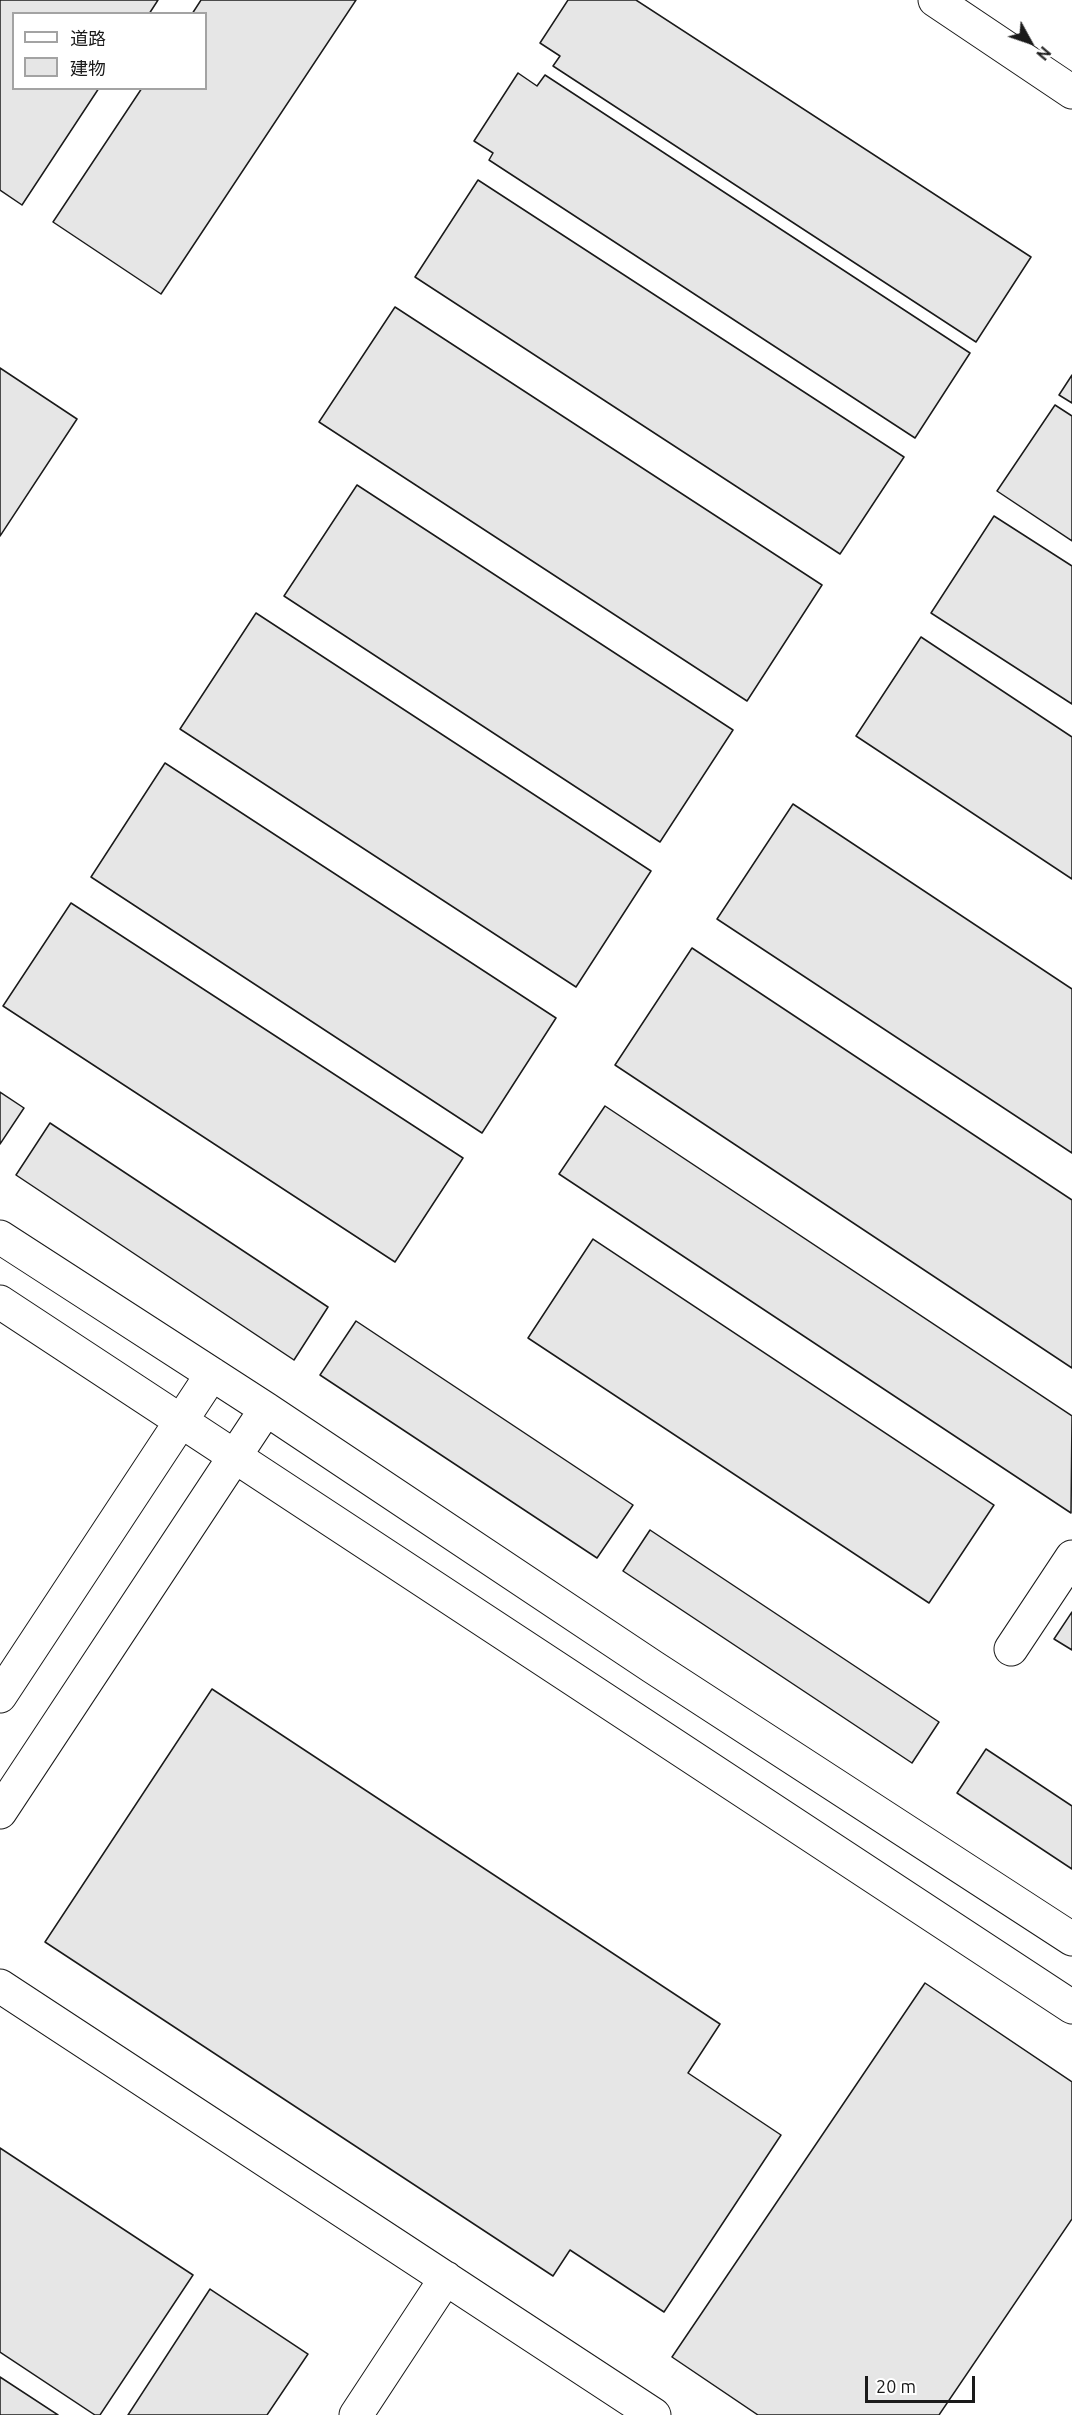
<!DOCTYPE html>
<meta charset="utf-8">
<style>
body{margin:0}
#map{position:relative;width:1072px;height:2415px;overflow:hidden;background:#fff;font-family:Ubuntu,"Noto Sans JP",sans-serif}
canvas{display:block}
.legend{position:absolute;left:12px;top:12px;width:195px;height:78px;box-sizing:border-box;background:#fff;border:2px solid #a3a3a3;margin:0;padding:8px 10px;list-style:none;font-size:18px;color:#1a1a1a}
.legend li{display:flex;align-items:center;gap:12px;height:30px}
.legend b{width:30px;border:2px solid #a3a3a3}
.north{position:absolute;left:1000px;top:12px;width:60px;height:60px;-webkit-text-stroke:4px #fff;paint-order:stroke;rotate:130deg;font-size:16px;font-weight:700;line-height:24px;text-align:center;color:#1a1a1a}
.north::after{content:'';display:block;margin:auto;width:21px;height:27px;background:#1a1a1a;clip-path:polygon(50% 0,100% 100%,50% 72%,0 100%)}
.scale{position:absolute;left:865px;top:2376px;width:110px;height:27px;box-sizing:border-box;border:3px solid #1a1a1a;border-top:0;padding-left:8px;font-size:18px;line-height:21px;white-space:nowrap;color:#1a1a1a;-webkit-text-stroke:4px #fff;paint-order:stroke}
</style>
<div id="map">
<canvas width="1072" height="2415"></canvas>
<ul class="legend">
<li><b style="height:8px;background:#fff"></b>道路</li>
<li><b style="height:16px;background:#e6e6e6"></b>建物</li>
</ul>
<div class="north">N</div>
<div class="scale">20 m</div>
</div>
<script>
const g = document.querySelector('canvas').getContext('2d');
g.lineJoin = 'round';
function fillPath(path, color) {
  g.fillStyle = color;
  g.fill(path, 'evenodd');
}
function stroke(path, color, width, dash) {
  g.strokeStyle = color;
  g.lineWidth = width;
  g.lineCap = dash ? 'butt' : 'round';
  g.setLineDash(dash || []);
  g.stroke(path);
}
const building = new Path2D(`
 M158 0 149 14H14V88H99L22 205 0 190V0Z
 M201 0H356L161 294 53 222 142 88H206V14H192Z
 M568 0H636L1031 257 976 342 553 66 560 56 540 43Z
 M518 73 537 86 545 75 970 353 915 438 489 160 493 153 474 141Z
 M478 180 904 457 840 554 415 277Z
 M395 307 822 585 747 701 319 422Z
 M0 368 77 419 0 536Z
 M1072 375V403L1059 395Z
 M1055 405 1072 416V541L997 491Z
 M357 485 733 730 660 842 284 596Z
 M994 516 1072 566V704L931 613Z
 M256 613 651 871 576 987 180 729Z
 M921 637 1072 737V879L856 736Z
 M165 763 556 1018 482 1133 91 877Z
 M793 804 1072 989V1153L717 919Z
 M71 903 463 1158 395 1262 3 1006Z
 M692 948 1072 1200V1368L615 1065Z
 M0 1092 24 1108 0 1144Z
 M605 1106 1072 1416 1071 1513 559 1174Z
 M50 1123 328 1307 294 1360 16 1175Z
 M593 1239 994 1505 929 1603 528 1338Z
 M356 1321 633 1505 597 1558 320 1375Z
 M650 1530 939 1722 912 1763 623 1571Z
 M1072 1612V1650L1054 1639Z
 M212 1689 720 2024 688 2073 781 2135 664 2312 570 2250 553 2276 45 1942Z
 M986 1749 1072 1806V1869L957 1793Z
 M925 1983 1072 2082V2219L939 2415H758L672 2357Z
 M0 2148 193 2275 100 2415H95L0 2352Z
 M210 2289 308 2354 267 2415H128Z
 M0 2377 58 2415H0Z`);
fillPath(building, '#e6e6e6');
stroke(building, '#1a1a1a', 1.5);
const minor = new Path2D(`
 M935 0 1072 92
 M0 1237 266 1409 653 1667 1072 1939
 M0 1302 1072 2007
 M1011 1649 1072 1557
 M0 1696 212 1374
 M0 1812 266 1409
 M0 1986 654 2415
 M356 2415 446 2278`);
stroke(minor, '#1a1a1a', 35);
stroke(minor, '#fff', 33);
</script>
